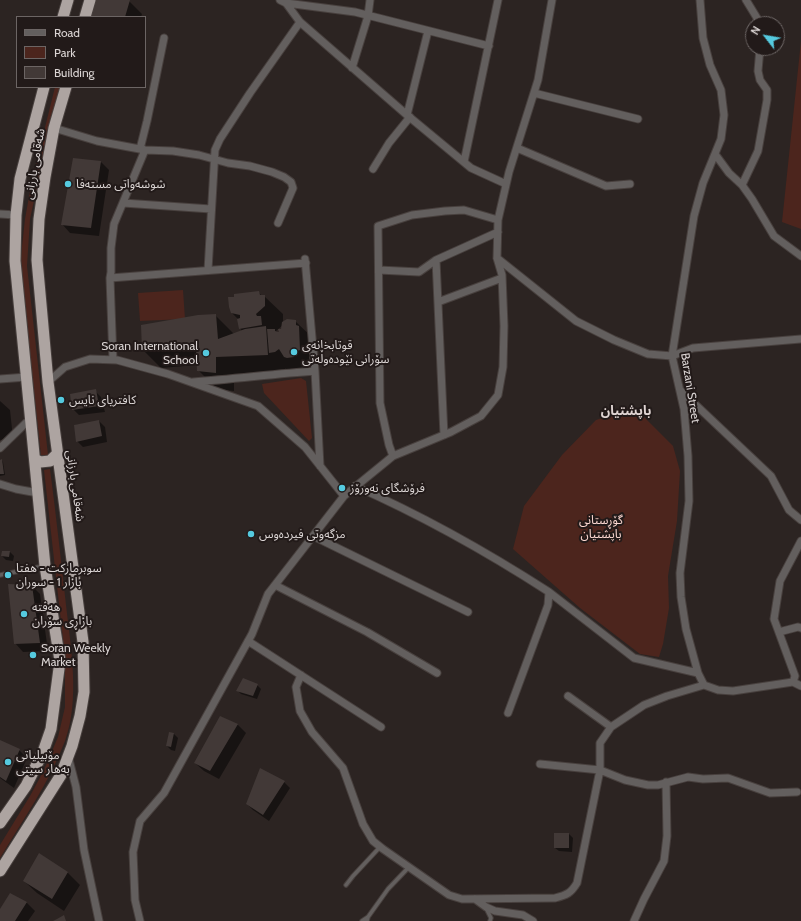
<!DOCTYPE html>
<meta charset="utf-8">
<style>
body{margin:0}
#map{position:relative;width:801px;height:921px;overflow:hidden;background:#2c2422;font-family:Cabin,sans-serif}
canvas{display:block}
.legend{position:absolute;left:16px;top:16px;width:130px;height:72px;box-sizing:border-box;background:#221a19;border:1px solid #6c6564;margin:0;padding:5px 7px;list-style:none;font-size:12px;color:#dbd5d4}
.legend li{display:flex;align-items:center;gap:8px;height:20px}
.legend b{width:20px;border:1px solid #6c6564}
.north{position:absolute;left:745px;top:16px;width:40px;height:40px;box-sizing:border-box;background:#221a19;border:1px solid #6c6564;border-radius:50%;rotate:301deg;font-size:11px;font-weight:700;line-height:16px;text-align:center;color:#dbd5d4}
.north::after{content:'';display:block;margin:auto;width:14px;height:18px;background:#55cadf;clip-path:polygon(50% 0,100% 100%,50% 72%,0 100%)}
</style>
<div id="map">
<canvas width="801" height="921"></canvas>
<ul class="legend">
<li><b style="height:5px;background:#635f5e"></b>Road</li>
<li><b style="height:11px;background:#4c251d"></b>Park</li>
<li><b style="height:11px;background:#423937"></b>Building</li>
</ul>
<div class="north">N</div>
</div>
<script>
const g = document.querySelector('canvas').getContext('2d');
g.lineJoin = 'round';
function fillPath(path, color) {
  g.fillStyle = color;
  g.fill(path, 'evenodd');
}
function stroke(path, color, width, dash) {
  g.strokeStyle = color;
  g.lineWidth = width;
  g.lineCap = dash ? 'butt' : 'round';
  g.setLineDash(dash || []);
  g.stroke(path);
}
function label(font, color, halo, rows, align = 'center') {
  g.font = font + ' Cabin,"Noto Sans Arabic",sans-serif';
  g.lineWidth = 4;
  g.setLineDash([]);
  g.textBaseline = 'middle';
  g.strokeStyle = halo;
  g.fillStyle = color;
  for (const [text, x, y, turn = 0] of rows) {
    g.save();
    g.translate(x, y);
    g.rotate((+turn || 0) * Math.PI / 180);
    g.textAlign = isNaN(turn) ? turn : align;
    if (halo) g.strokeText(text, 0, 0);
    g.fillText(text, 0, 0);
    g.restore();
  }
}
fillPath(new Path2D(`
 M801 41V229L782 222Z
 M55 87H62L38 182 30 219 27 266 48 455H41L20 265 25 219 32 180Z
 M183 290 185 319 140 321 138 293Z
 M301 378 306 381 312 438 309 441 264 393 262 384Z
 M634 407 673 446 680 471 677 521 668 576 669 608 663 644 659 657 640 654 580 608 513 549 524 506 562 455 596 420Z
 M50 469C56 515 61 560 66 605 71 649 80 699 65 741 49 783 23 820 0 858V845L30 796 44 770 58 737 65 707V657L44 470Z`), '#4c251d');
fillPath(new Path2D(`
 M126 0 129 1 142 14 141 17H86Z
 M101 162 109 170 99 236 70 233 62 224Z
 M258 292 262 296H264L283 314V322L295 321 314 339V343L317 346 318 368 312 375H304L296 368 294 370 288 371 285 368 286 373 234 375V391L217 389 198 370V365L161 368 143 350 215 315 234 334 242 331 240 328 238 319 231 312ZM283 325 280 333 276 331Z
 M95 391 101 397 105 412 79 415 73 409Z
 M0 401 10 410 13 438 0 440Z
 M99 421 105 427 107 442 83 447 77 441 75 425Z
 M2 460 3 462 5 475 0 476V461Z
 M3 552H10L14 556 13 561 6 560 2 556Z
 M32 586 40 594 48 651 23 652 15 643Z
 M257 685 261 689 257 699 241 694 237 690Z
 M221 717 238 725 246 733 219 779 204 771 195 763Z
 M169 733 174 734 178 738 175 751 171 750 167 746Z
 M0 741 19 750 27 758 14 788 0 778Z
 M284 782 290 788 269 821 253 810 247 804Z
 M569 834 573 838 572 852 559 851 555 848Z
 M40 854 68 873 80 885 64 911 37 893 24 881Z
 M11 894 27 903 35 911 28 921H0V911Z`), '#0007');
fillPath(new Path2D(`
 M90 0H130L125 17H85Z
 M73 158 101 161 91 228 61 225Z
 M259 291 260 295H265V306L256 314 257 316H261L262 325 239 329 237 319 240 318V315L231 313 229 307 228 297H234V294Z
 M216 314 218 339 245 329 266 326 268 355 216 357V373L197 371 196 346 142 350 141 325 198 315Z
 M287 319 296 320V325L299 326 300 350 298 351 297 355 294 356V357L287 358 284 357 279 349 275 352 269 353 267 329H275V331L279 332 278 329H281L282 322Z
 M96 389 99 406 72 410 70 394Z
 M99 420 102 436 76 442 74 425Z
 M2 459 4 474H0V460Z
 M2 551H10L9 557 1 556Z
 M8 584 32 585 40 643 14 644Z
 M243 678 258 684 253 696 236 691Z
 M220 716 238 724 210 771 194 763Z
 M169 732 174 733 171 747 166 746Z
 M0 740 20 749 6 781 0 777Z
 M260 768 285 781 263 815 246 804Z
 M554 833H569V848H554Z
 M39 853 68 872 52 899 23 881Z
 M10 893 27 902 15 921H0V909Z
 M64 915 66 921H53L57 919Z`), '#423937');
const service = new Path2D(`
 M0 575 44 566
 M346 885 353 876 380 847
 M486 908 491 918 490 921
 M362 921 368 917
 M367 921 368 917 388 889 409 867`);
const minor = new Path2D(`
 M280 0 286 3 300 22 407 115 471 168 506 184
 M700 0 703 38 710 65 721 90 724 115 721 139 703 183 694 216 672 356 684 409 688 456 689 501 680 573 681 597 686 629 698 673 704 685 718 690 733 691 793 682 801 686
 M746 0 757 18 758 24
 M286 1V3L355 12 489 46
 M352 68 368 16 370 0
 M534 93 638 119
 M407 115 428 31
 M54 128 97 141 145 150 173 151 199 155 228 163 250 166 272 172 284 177 291 182 293 188 278 223
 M517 148 606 186 630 184
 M140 149 147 121 164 38
 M715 154 729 173 742 185 752 199 774 236 801 256
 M464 162 498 0
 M373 169 389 143 410 117
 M742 185 758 151 767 100V90L760 80 758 71 760 48
 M123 203 211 209
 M0 214 16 215
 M497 258 576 321 614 340 648 354 672 356 693 348 801 339
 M305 259 315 371 320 466
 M436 260 444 435
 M208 270 215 150 220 139 250 93 300 22
 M379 270 419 272 436 260 498 232
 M110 278 306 263
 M438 302 502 278
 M113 360 110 278 111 272V248L114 224 145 150
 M0 379 27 377
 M48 382 65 367 90 359 117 360 168 374 258 406 305 447 344 496
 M193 382C234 379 274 374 315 371
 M680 390 771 476 789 510 801 520
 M0 448 31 418
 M393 456 389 445 380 403 378 226 412 215 445 211 464 210 498 220
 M0 484 16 489 38 493
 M355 486C423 516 487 552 549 592L548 605 508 713
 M313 536 468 612
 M275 585 367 632 437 673
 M549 592 634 658 698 673
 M779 632 798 627 801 628
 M248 641 381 727
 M301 675 296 687 300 711 312 732 343 768 363 824 373 841 383 849 449 895 462 899 555 898C567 895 571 893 577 883L600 770V743L611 727 644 705 667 696 704 685
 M793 682 795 676 774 619 780 581 801 541
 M568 696 611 727
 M68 756 76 787 84 850 99 921
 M540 764 600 770 625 780 648 785H658L688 777 703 779 728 778 770 793 797 792
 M475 899 486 907 495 911 523 915 533 921
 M140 921 135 900 133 852 140 821 164 793 252 634 268 594 344 496 393 456 451 432 481 416 498 395 503 367 504 326 502 275 497 258 498 220 509 172 538 80 552 0
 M634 921 644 899 664 861 667 836 666 782`);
const trunk = new Path2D(`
 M63 17 68 0
 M85 17 90 0
 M35 459 40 462 50 461 57 454
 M0 823 26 786 43 752 51 729 60 661 45 566 15 261 16 215 20 179 44 87
 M0 871 61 775 72 746 80 716 84 692 83 642 48 382 37 260 39 219 45 177 54 128 66 87`);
stroke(service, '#48403e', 5.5);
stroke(minor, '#48403e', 9);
stroke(trunk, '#48403e', 13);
stroke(service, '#635f5e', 3.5);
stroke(minor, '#635f5e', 7);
stroke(trunk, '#ada4a1', 11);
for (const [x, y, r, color] of [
 [68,184,4,"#55cadf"],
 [294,352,4,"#55cadf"],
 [206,353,4,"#55cadf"],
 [61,400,4,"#55cadf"],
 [342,488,4,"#55cadf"],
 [251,534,4,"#55cadf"],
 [8,575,4,"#55cadf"],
 [24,614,4,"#55cadf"],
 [33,655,4,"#55cadf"],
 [8,762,4,"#55cadf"]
]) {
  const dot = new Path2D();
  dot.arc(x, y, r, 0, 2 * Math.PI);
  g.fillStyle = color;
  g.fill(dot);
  stroke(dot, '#221a19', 1.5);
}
label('12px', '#dbd5d4', '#221a19', [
 ["شەقامی بارزانی",35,164,-80],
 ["Barzani Street",690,388,81],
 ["شەقامی بارزانی",75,486,82]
]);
label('12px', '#dbd5d4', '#221a19', [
 ["شوشەواتی مستەفا",76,184],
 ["قوتابخانەی",302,345],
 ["سۆرانی نێودەوڵەتی",302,359],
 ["Soran International",198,346,"right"],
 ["School",198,360,"right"],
 ["کافتریای نایس",69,400],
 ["فرۆشگای نەورۆز",350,488],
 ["مزگەوتی فیردەوس",259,534],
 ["سوبرماركت - هفتا",16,568],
 ["بازار 1 - سوران",16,582],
 ["هەفتە",32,607],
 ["بازاڕی سۆران",32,621],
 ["Soran Weekly",41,648],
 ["Market",41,662],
 ["مۆبیلیاتی",16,755],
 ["بەهار سیتی",16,769]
], 'left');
label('12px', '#fcd8d1', '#221a19', [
 ["گۆڕستانی",601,520],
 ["باپشتیان",601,534]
]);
label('bold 13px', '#e0d5d3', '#221a19', [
 ["باپشتیان",626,411]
]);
</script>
